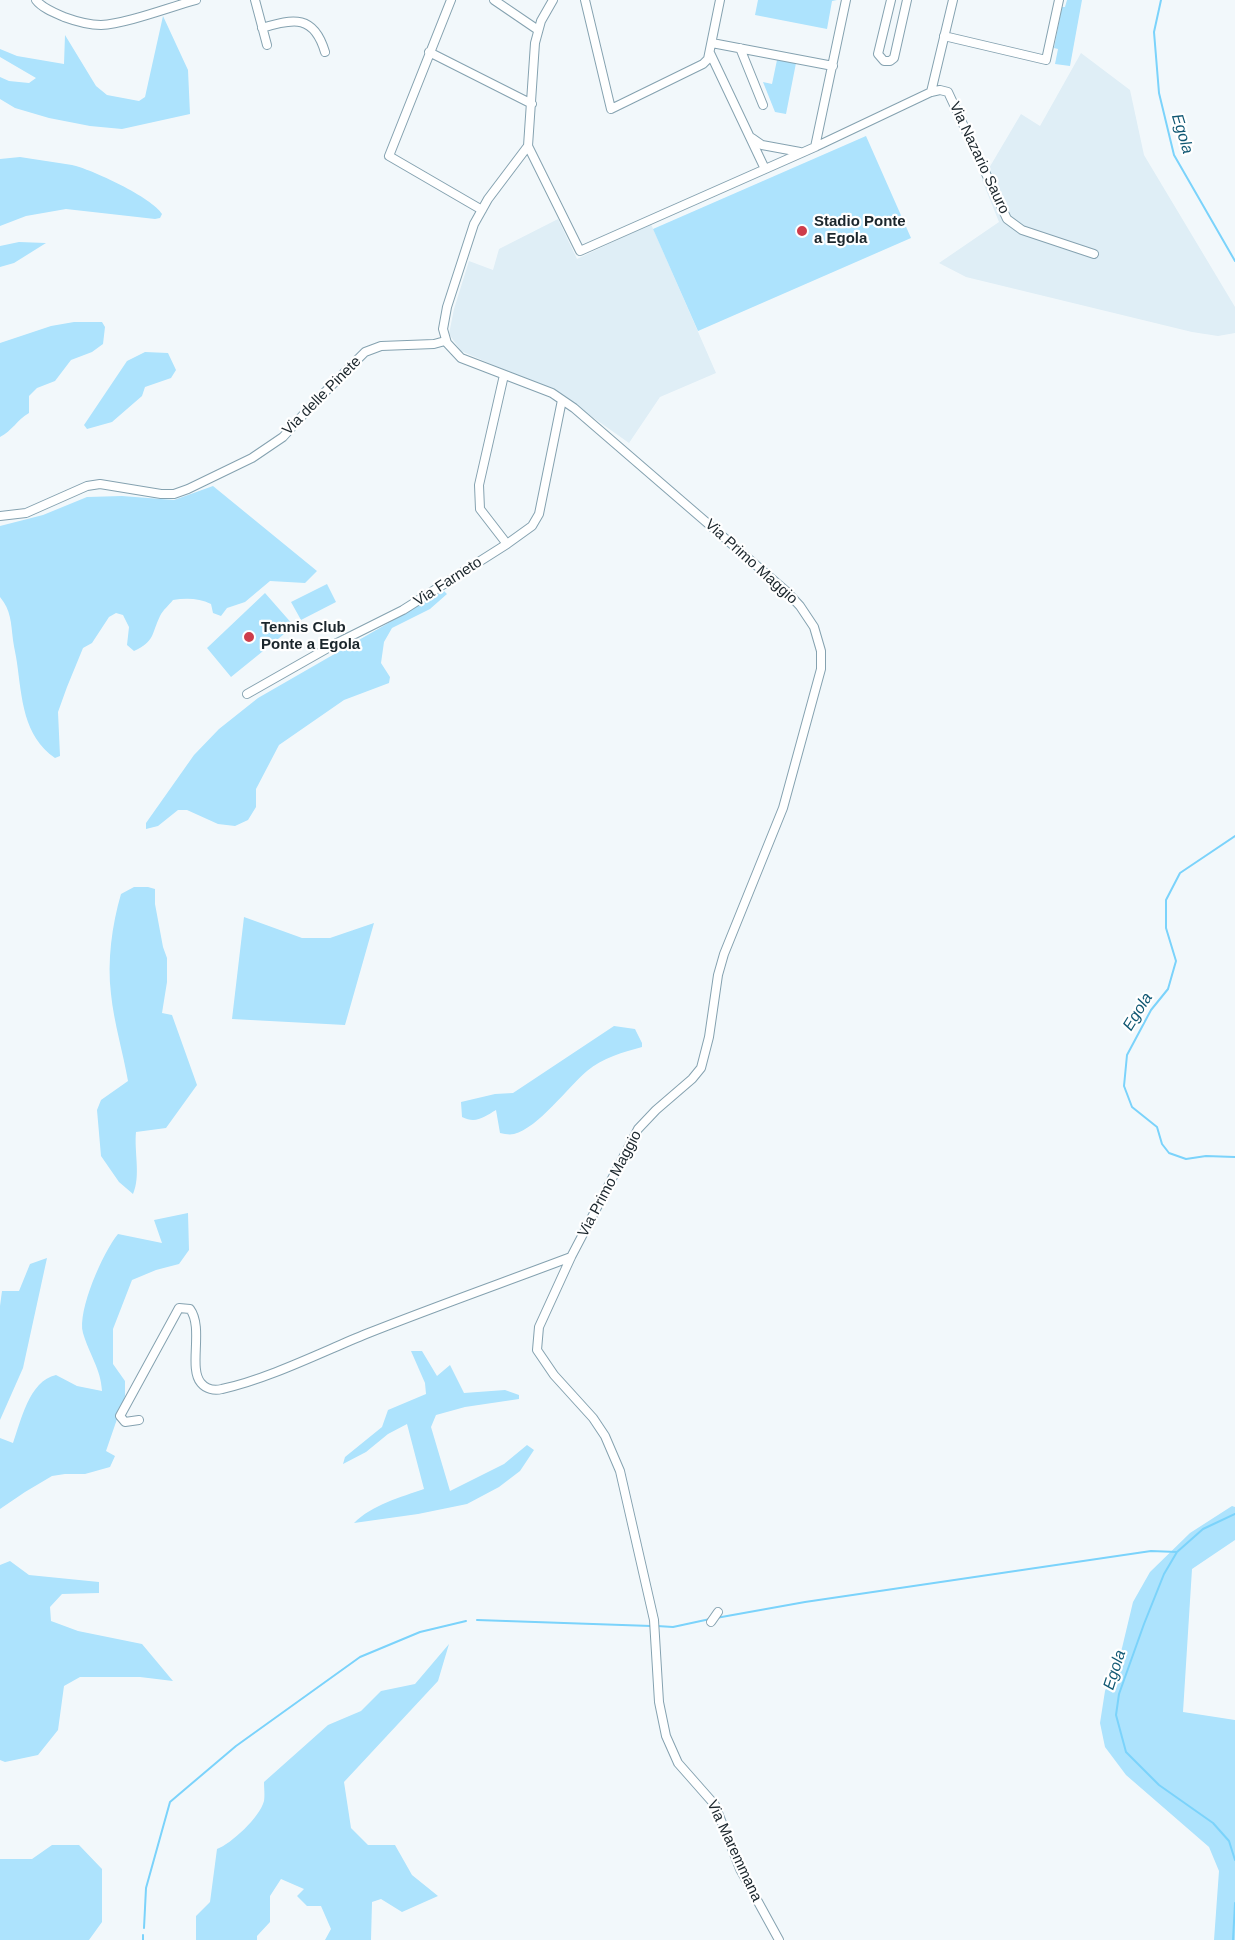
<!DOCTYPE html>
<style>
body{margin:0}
canvas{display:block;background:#f2f8fb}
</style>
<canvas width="1235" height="1940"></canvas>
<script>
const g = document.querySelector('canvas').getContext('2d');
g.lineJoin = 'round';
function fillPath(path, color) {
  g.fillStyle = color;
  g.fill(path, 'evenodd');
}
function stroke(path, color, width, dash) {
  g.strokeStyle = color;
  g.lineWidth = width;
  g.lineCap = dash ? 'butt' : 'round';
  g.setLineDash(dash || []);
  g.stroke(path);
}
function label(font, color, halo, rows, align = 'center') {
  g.font = font + ' Helvetica,sans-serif';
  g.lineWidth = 4.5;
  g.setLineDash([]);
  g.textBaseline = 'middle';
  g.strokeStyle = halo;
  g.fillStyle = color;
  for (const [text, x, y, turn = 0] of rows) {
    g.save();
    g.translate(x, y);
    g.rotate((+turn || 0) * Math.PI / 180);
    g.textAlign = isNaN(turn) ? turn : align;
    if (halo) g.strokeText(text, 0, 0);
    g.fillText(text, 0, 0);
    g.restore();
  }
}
fillPath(new Path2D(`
 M1081 53 1130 90 1144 155 1235 307V333L1218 336 1192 332 966 277 939 263 999 222 982 180 1021 114 1040 126Z
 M558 219 577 259 651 224 716 373 660 397 629 443 560 394 461 351 449 334 454 309 469 261 493 270 499 249Z`), '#dfeef6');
fillPath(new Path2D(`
 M758 0H837L832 1 827 29 755 15Z
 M1067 0H1082L1070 66 1055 64 1058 49 1054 48 1062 7H1065Z
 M163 16 188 70 190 114 122 129 90 126 49 118 15 108 0 99V77L9 81 29 83 36 78 0 57V49L17 56 64 64 65 35 96 86 107 95 139 101 145 97Z
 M777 60 796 63 786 114 775 112 763 82 772 84Z
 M866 136 911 238 698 331 653 229Z
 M20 157C37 160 55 162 72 165 91 169 153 198 162 214L160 218 155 219 66 209 26 216 0 226V159Z
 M19 242 46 243 14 263 0 267V246Z
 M74 322H102L105 327 103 344 92 352 71 360 55 381 37 388 29 396V413C17 420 12 431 0 437V343L51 326Z
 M145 352 168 353 176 370 171 378 145 387 142 396 112 422 87 429 84 425 127 361Z
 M213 486 317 571 305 583 270 581 245 602 227 608 221 616 213 613 211 604C199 598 186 598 173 600 169 605 163 610 160 616 151 635 155 641 134 651L127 645 129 627 123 615 116 613 109 617 92 643 83 648 67 687 58 712 60 756 55 758C23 736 22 698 17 663 16 655 14 648 13 640 11 623 11 610 0 597V526L43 515 87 497 122 496 174 500Z
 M327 584 336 602 301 620 291 602Z
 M444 591 447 594 430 609 392 628 384 642 381 663 390 677 389 683 344 700 279 745 256 789V807L248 820 235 826 218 824 187 810H178L158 826 146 829V823L194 755 219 729 258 698Z
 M265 593 294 626 231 677 207 648Z
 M134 887H148L155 889V904L163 947 167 958V982L162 1013 172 1015 197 1085 166 1128 136 1132C134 1152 141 1176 133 1194L119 1182 101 1156 97 1110 101 1100 128 1081C123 1052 114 1023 111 994 107 961 112 925 121 894Z
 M244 917 302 938H330L374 923 345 1025 232 1019Z
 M614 1026 635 1029 642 1043V1047C624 1052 602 1058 587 1071 568 1087 538 1128 514 1134 509 1135 505 1134 500 1133L496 1110C484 1117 476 1124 462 1117L461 1102 495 1094 513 1093Z
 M188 1213 189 1250 179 1264 156 1270 132 1280 113 1329V1364L125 1381V1396L106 1451 115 1456 110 1467 85 1474H65L52 1476 25 1492 0 1509V1438L13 1443C21 1421 29 1381 56 1375L77 1386 102 1391C101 1369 89 1354 83 1333 77 1311 103 1252 118 1234L162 1243 154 1220Z
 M47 1258 23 1368 0 1420V1306L2 1291H19L30 1264Z
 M411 1351H422L437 1376 450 1365 464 1393 505 1390 519 1395V1399L465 1407 436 1415 431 1427 450 1491 504 1464 527 1445 534 1450 520 1471 499 1487 467 1504 418 1514 354 1523C372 1505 401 1497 424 1489L407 1424 388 1434 366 1452 343 1464 345 1457 382 1427 388 1410 426 1394 425 1383Z
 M1232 1506 1235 1507V1540L1192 1569 1183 1712 1235 1720V1940H1214L1219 1871 1209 1847 1126 1775 1105 1747 1100 1723 1105 1691 1122 1648 1133 1602 1150 1572 1190 1533Z
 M10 1561 29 1575 99 1582V1593L62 1594 50 1607 51 1621 78 1631 142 1644 173 1681 140 1677H80L64 1686 58 1730 38 1755 5 1762 0 1760V1565Z
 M449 1644 438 1681 344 1782 351 1828 368 1845H395L412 1875 438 1896 402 1912 381 1899 372 1902 371 1940H325L331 1929 321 1906H307L297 1896 304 1889 281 1879 270 1896V1922L257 1936V1940H196V1916L210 1902 217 1849C231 1844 260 1817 264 1801 265 1796 264 1787 264 1782L328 1725 361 1711 381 1691 415 1684Z
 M52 1845H79L102 1869V1922L89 1940H0V1859H32Z`), '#ade3fd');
stroke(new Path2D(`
 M1161 0 1154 32 1159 93 1174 155 1235 261
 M1235 836 1180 873 1166 900V928L1176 961 1168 989 1151 1010 1127 1055 1124 1086 1132 1107 1157 1127 1162 1144 1169 1153 1186 1159 1206 1156 1235 1157
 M1235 1514 1203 1529 1177 1552 1164 1574 1144 1624 1119 1694 1116 1715 1126 1752 1159 1785 1213 1823 1229 1841 1235 1860
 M716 1618 805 1602 1151 1551 1177 1552
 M477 1620 651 1626
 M657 1626 673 1627 710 1619
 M144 1928 146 1888 170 1802 177 1796 236 1746 360 1657 420 1632 466 1621
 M143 1940V1935
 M1233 1940 1235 1903`), '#7bd3fb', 2);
const minor = new Path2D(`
 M36 0C42 8 55 13 64 17 75 21 88 25 101 25 126 24 170 7 196 0
 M255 0 267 45
 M451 0 389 156 482 210
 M494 0 538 30
 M553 0 541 21 535 43 528 146 488 199 474 224 447 307 443 329 447 343 461 358 552 393 574 408 786 591 800 606 814 627 821 651V669L783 808 724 954 718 975 709 1037 701 1068 692 1079 656 1110 638 1129 571 1257 539 1327 537 1350 554 1375 593 1418 605 1436 620 1471 654 1620 659 1702 666 1736 678 1763 715 1805 740 1869 779 1940
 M585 0 611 109 703 64 708 59 720 0
 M891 0 878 54 884 61H890L894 58 907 0
 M262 28C294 18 314 15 325 52
 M944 36 1046 60 1059 0
 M712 43 833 66
 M740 48 763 105
 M429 52 532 104
 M710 53 765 169
 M931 92 953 0
 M752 138 762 145 800 152
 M528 146 580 251 815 147 931 92 940 90 948 92 1007 219 1022 230 1094 254
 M815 147 846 0
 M504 375 479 485 480 509 507 544
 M0 516 26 513 87 486 100 484 161 494H174L188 489 252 458 283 437 312 405 365 352 381 346 434 344 445 341
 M247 694 335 644 403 610 507 544 532 526 539 514 562 400
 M139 1420 125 1422 120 1416 179 1308 190 1309C204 1328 188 1368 201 1383 206 1389 214 1391 222 1389 268 1379 322 1352 366 1334 434 1307 502 1283 571 1257
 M711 1622 718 1612`);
stroke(minor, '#85a2b0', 10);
stroke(minor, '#fff', 8);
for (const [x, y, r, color] of [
 [802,231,6,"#cd3d4b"],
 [249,637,6,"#cd3d4b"]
]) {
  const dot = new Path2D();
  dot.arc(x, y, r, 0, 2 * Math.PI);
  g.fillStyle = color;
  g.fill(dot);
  stroke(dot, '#fff', 2);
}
label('15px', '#1b262c', '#fff', [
 ["Via Nazario Sauro",979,158,65],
 ["Via delle Pinete",322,396,-45],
 ["Via Primo Maggio",751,562,42],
 ["Via Farneto",448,582,-33],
 ["Via Primo Maggio",610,1184,-62],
 ["Via Maremmana",734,1851,65]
]);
label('bold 15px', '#1b262c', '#fff', [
 ["Stadio Ponte",814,222],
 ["a Egola",814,239],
 ["Tennis Club",261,628],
 ["Ponte a Egola",261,645]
], 'left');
label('italic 16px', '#115873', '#fff', [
 ["Egola",1182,134,73],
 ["Egola",1138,1012,-58],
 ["Egola",1115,1670,-72]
]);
</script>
